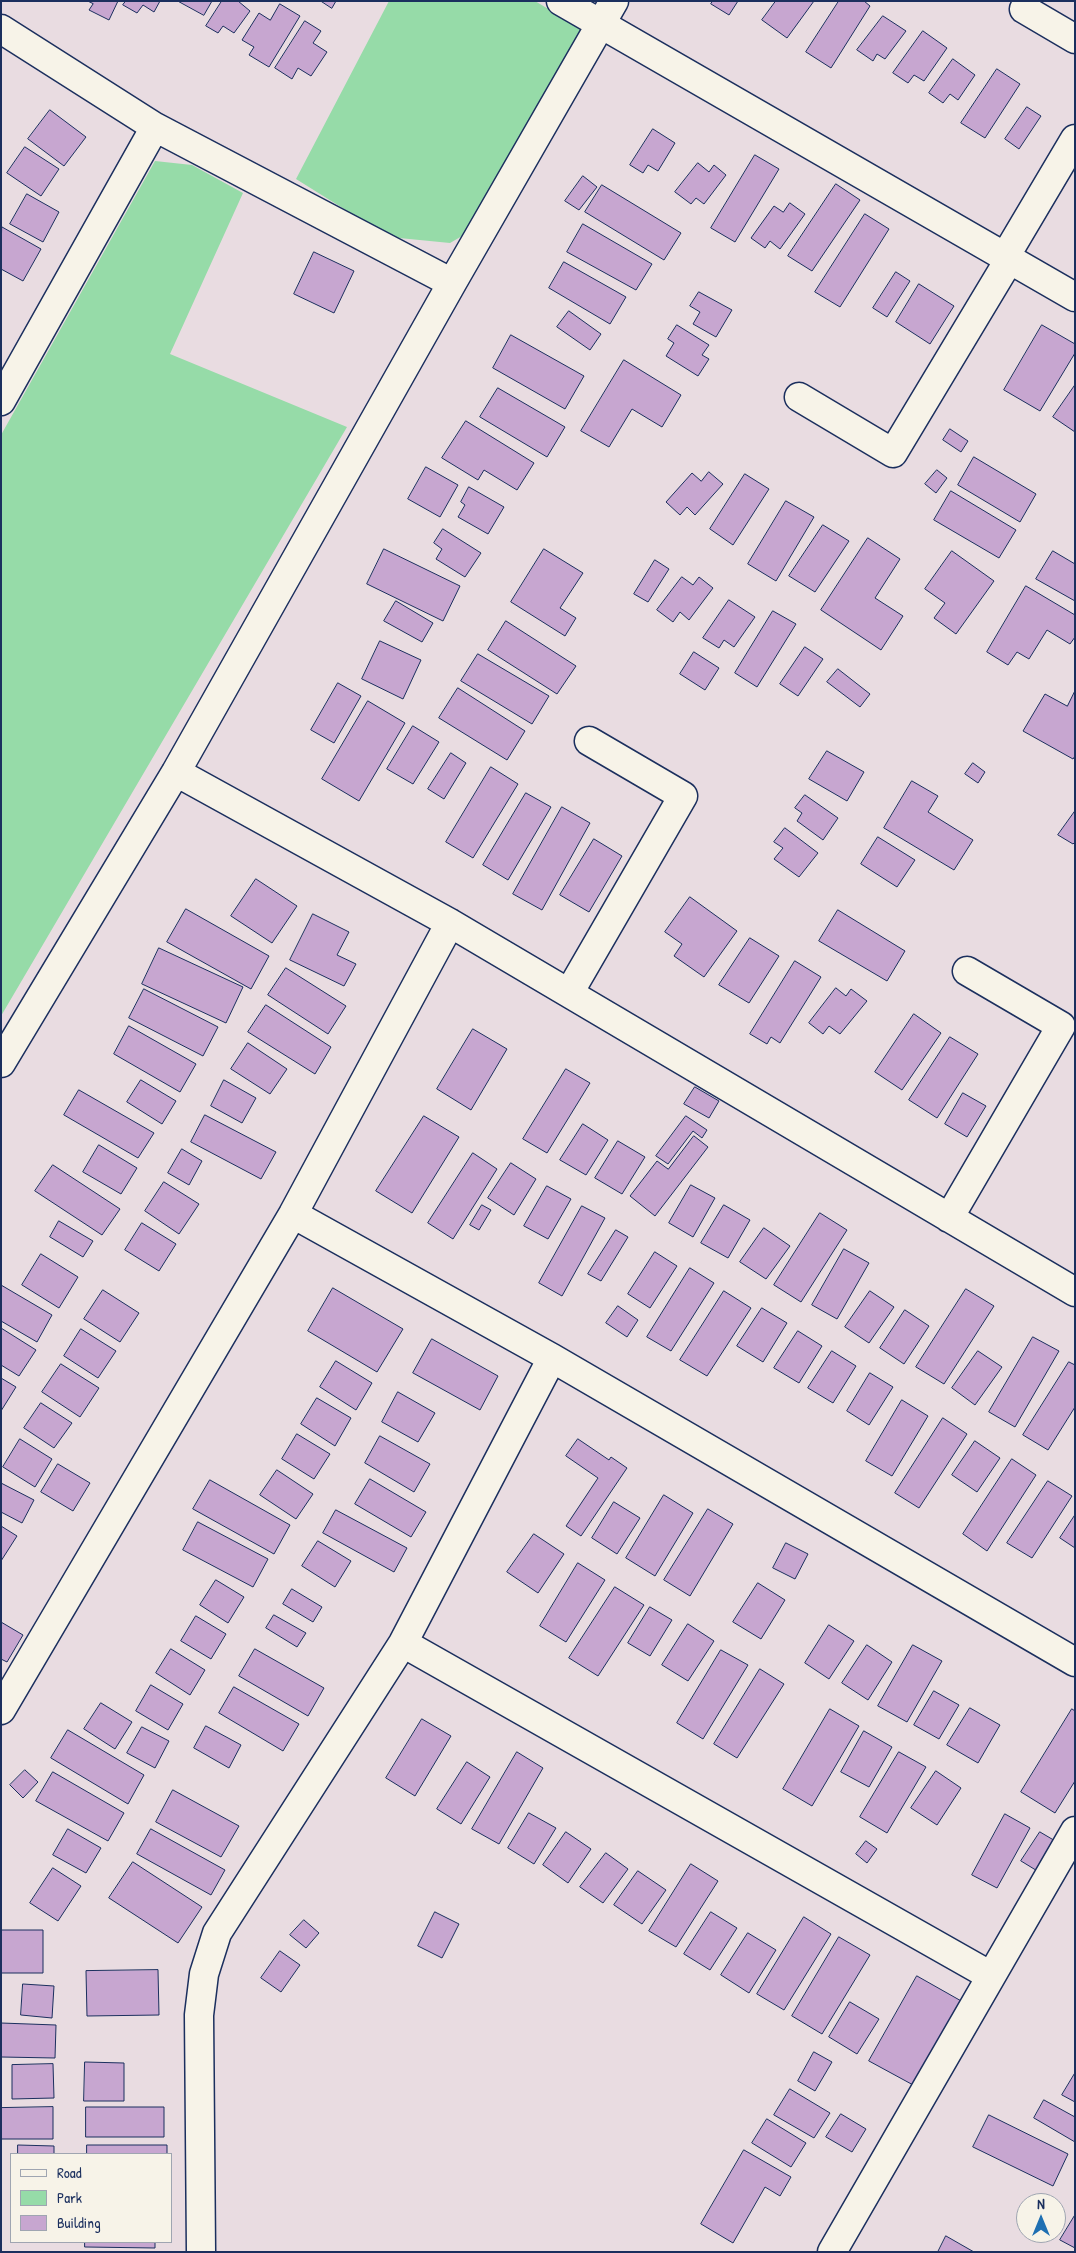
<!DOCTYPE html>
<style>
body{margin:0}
#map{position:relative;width:1076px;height:2253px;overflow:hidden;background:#e9dce1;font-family:"Patrick Hand",sans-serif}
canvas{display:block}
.frame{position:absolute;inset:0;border:2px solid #1b2f5e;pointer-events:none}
.legend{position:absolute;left:10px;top:2153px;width:162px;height:90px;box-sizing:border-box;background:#f7f3e8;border:1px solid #9fa5b1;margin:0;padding:6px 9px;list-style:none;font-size:15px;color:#1b2f5e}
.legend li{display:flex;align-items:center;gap:10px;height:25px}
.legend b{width:25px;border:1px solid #9fa5b1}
.north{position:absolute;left:1016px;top:2193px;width:50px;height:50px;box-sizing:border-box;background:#f7f3e8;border:1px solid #9fa5b1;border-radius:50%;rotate:0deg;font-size:14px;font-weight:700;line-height:20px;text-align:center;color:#1b2f5e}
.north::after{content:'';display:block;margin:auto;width:18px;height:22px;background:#1f6fb2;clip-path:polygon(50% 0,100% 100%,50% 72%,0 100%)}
</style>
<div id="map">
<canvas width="1076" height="2253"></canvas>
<div class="frame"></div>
<ul class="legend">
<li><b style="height:6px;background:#f7f3e8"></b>Road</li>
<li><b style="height:14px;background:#96dba8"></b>Park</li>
<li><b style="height:14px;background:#c7a6d0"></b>Building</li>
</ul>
<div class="north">N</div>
</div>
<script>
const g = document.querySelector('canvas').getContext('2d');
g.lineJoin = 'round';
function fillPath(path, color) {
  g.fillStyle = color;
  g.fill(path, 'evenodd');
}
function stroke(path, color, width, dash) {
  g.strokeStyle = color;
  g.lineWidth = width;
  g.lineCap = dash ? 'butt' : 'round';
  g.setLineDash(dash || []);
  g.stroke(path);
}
fillPath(new Path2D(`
 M389 1H535L585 31 469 232 450 243 389 237 296 179Z
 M155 161 192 165 243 193 170 354 347 427 1 1016V435Z`), '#96dba8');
const building = new Path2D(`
 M88 1H118L109 20 89 10 93 4Z
 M126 1H160L154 12 143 5 137 13 123 5Z
 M178 1H212L204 15Z
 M222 1H238L250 11 234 33 223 26 218 33 206 26Z
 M321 1H336L332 8Z
 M713 1H738L729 15 711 4Z
 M776 1H814L787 38 762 20Z
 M839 1H864L870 6 831 68 806 52Z
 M280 4 300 16 269 67 249 55 254 47 242 40 259 13 270 20Z
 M883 16 906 31 885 59 877 54 873 61 857 50Z
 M305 21 321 31 313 43 327 52 311 76 298 68 292 79 275 68Z
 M923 31 947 48 924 81 914 75 908 83 893 73Z
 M953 59 975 75 958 100 950 94 943 103 929 93Z
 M997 69 1020 84 985 138 961 123Z
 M1027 107 1041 116 1019 149 1005 139Z
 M50 110 86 137 64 166 28 139Z
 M653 129 675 143 658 171 648 165 643 173 630 165Z
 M25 147 59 169 41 196 7 173Z
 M755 155 779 169 735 242 711 228Z
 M698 163 709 172 714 165 726 175 704 204 696 198 691 204 675 192Z
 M583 176 597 187 579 210 565 201Z
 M836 184 860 200 812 271 788 256Z
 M602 185 681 233 664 260 585 212Z
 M27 194 59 212 43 242 10 224Z
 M790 203 805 214 780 249 770 241 765 248 751 238 774 206 783 212Z
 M865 214 889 229 840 307 815 292Z
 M583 224 652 264 636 290 567 252Z
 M2 227 41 249 23 281 1 269Z
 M314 252 354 271 334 313 294 294Z
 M564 262 626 297 610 324 549 288Z
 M896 272 910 281 887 317 873 308Z
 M919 284 954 306 930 344 896 322Z
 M699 292 732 310 716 337 693 324 700 312 690 306Z
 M569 311 601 334 590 350 557 327Z
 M677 325 709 345 702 355 709 359 698 376 666 356 674 343 668 339Z
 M1042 325 1075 344V353L1040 411 1004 390Z
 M511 335 584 376 565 409 493 368Z
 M624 360 681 395 662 427 632 409 609 447 581 431Z
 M1075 385V432L1053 417Z
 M498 388 565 427 547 457 480 417Z
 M466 421 534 463 517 490 484 470 478 480 442 458Z
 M950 429 968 441 961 452 943 440Z
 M974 457 1036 494 1020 522 958 485Z
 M426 467 458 485 440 517 408 499Z
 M937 470 947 478 936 493 925 484Z
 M709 472 723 484 695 515 687 507 680 515 666 502 692 473 701 481Z
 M745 474 769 489 733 545 710 529Z
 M469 487 504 507 488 534 458 517 465 505 461 502Z
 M951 491 1016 530 999 558 934 520Z
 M786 501 814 517 776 581 748 564Z
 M823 525 849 541 815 592 789 576Z
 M443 529 481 553 465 577 436 559 442 549 434 543Z
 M868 538 900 559 875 598 903 616 881 650 821 610Z
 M384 549 460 586 443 621 367 584Z
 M544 549 583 573 560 608 576 618 565 636 511 602Z
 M952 551 994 581 956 634 934 618 945 603 925 589Z
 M1053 551 1075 564V601L1036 579Z
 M655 560 669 569 648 602 634 594Z
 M682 577 693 585 699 577 713 588 689 620 680 612 673 622 657 610Z
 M1026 586 1075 615V637L1070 644 1047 630 1029 659 1017 652 1008 665 987 652Z
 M729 600 755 617 734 647 724 640 719 648 703 638Z
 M396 601 433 623 422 642 384 621Z
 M773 611 796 624 757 687 735 673Z
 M506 621 576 666 557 694 488 650Z
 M380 641 421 660 403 699 362 679Z
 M805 647 823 659 798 696 780 684Z
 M694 652 719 668 705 690 680 674Z
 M478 654 549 696 532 724 461 681Z
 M838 669 870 694 860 707 827 682Z
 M338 683 361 696 334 743 311 730Z
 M458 688 525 731 507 760 439 718Z
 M1075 691V756L1073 759 1023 731 1045 694 1067 706Z
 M368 701 405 723 359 801 322 779Z
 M413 726 439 742 413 784 387 769Z
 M827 751 864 772 847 801 809 779Z
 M451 753 466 763 444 799 428 789Z
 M973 763 985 772 978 783 965 774Z
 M491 767 518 784 473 858 446 842Z
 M912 781 938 796 928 812 973 840 954 870 884 828Z
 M526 793 551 807 508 880 483 865Z
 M805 795 838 818 823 840 797 821 802 813 795 808Z
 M562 807 590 823 542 910 513 894Z
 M1075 811V842L1073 844 1058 835Z
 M785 828 818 853 799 877 774 859 783 848 774 842Z
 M878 837 915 860 897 887 861 864Z
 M594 839 622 856 589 912 560 895Z
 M256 879 297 906 272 943 231 916Z
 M690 897 737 931 704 977 674 956 682 944 665 932Z
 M186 909 269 956 251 989 167 942Z
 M838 910 905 951 887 981 819 941Z
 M313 914 349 932 337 955 356 964 344 986 290 960Z
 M750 938 779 956 749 1003 719 985Z
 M159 948 243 987 226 1023 142 984Z
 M795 961 821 977 780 1043 771 1037 767 1044 750 1034Z
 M286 968 346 1006 328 1034 268 995Z
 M836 988 846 996 851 989 867 1001 840 1034 829 1026 823 1034 809 1023Z
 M144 989 218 1027 203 1056 129 1018Z
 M266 1005 331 1047 315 1074 248 1032Z
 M914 1014 941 1033 902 1090 875 1072Z
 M129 1026 196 1064 180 1092 114 1054Z
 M473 1029 507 1049 471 1110 437 1089Z
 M950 1037 978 1054 937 1118 909 1100Z
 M248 1043 287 1069 270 1094 231 1069Z
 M566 1069 590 1083 547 1153 523 1139Z
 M141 1080 176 1101 162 1124 127 1102Z
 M224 1080 256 1098 242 1123 211 1106Z
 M695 1087 719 1101 709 1118 684 1104Z
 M79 1090 154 1133 138 1158 64 1115Z
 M963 1093 986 1106 967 1137 945 1124Z
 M205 1115 276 1152 261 1179 191 1142Z
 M424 1116 459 1137 412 1213 376 1191Z
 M686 1116 707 1130 702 1138 693 1131 668 1164 656 1156Z
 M583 1124 608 1140 586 1175 560 1160Z
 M694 1136 708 1147 655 1216 630 1196 657 1161 668 1169Z
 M618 1141 645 1157 622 1194 595 1178Z
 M99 1145 137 1168 121 1194 83 1172Z
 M182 1149 202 1161 189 1185 168 1173Z
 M473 1153 497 1169 453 1239 428 1223Z
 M511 1163 536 1179 514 1215 488 1198Z
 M53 1165 120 1209 102 1235 35 1191Z
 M164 1182 199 1204 179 1234 145 1211Z
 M691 1185 715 1198 693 1237 669 1223Z
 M547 1186 571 1199 548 1239 524 1226Z
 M482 1205 491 1210 479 1230 470 1225Z
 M724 1205 750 1220 728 1258 701 1243Z
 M582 1206 605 1218 562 1296 539 1283Z
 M820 1213 847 1230 801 1302 774 1285Z
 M59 1221 93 1241 83 1257 50 1237Z
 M142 1223 176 1244 159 1271 125 1250Z
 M764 1228 790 1246 766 1279 740 1262Z
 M616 1230 628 1237 601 1281 588 1274Z
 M844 1249 869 1263 837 1319 812 1305Z
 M655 1252 677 1266 650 1308 628 1294Z
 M41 1254 78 1277 59 1308 22 1285Z
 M690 1268 714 1283 671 1351 647 1337Z
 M1 1285 52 1315 37 1342 1 1321Z
 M333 1288 403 1329 377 1372 308 1331Z
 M966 1289 994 1306 944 1384 916 1367Z
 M103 1290 139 1313 120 1342 84 1319Z
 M724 1291 751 1308 707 1376 680 1360Z
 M870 1291 894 1307 869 1343 845 1327Z
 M618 1306 638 1320 627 1337 606 1323Z
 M762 1308 787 1323 763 1362 737 1346Z
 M905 1310 929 1326 904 1364 880 1348Z
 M1 1328 36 1350 19 1376 1 1365Z
 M81 1329 116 1351 98 1378 64 1356Z
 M798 1331 822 1346 799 1383 774 1368Z
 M1033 1337 1059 1351 1015 1427 989 1412Z
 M432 1339 498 1376 480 1410 413 1373Z
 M832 1351 856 1366 833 1403 808 1388Z
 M978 1351 1002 1367 975 1405 952 1388Z
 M336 1361 372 1383 356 1410 320 1387Z
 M1069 1362 1075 1365V1407L1048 1450 1023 1435Z
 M61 1364 99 1388 80 1417 42 1392Z
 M870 1373 893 1387 869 1425 847 1411Z
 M1 1378 16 1387 1 1411Z
 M398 1392 435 1413 418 1442 382 1422Z
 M317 1398 351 1418 335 1446 301 1424Z
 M902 1400 928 1416 892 1476 866 1461Z
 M41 1403 72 1423 54 1448 24 1428Z
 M943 1418 967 1434 919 1508 895 1493Z
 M297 1434 330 1454 314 1479 282 1459Z
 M380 1436 430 1464 414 1492 365 1463Z
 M20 1439 52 1459 35 1487 3 1467Z
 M578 1439 609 1460 611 1457 627 1468 581 1536 566 1526 598 1478 566 1456Z
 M975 1441 1000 1458 977 1492 952 1475Z
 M1012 1459 1036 1475 987 1551 963 1534Z
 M58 1464 90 1483 73 1511 41 1492Z
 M277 1470 313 1494 296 1519 260 1495Z
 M370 1479 426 1512 411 1537 355 1504Z
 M210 1480 290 1525 274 1554 193 1509Z
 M1048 1481 1072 1496 1032 1558 1007 1543Z
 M1 1483 34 1500 22 1523 1 1512Z
 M664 1495 693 1513 655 1576 626 1558Z
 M614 1502 640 1518 617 1554 592 1538Z
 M708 1509 733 1524 690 1596 664 1580Z
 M336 1510 407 1548 394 1572 323 1533Z
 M1075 1515V1548L1060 1538Z
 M198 1522 268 1559 253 1587 183 1550Z
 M1 1526 17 1536 1 1561Z
 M534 1534 564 1554 538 1593 507 1572Z
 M318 1541 351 1561 335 1587 302 1566Z
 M786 1543 808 1554 795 1579 773 1568Z
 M578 1563 605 1580 566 1642 540 1626Z
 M216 1580 244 1597 228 1623 200 1605Z
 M758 1583 785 1600 761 1639 733 1622Z
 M615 1587 644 1605 598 1676 569 1658Z
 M292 1589 322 1607 313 1622 283 1604Z
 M650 1607 672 1620 650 1656 628 1643Z
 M274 1615 306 1633 297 1647 266 1628Z
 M196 1616 226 1634 211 1659 181 1641Z
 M1 1622 23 1635 7 1662 1 1659Z
 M688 1624 714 1641 688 1681 662 1665Z
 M829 1625 854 1641 829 1679 805 1663Z
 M867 1645 892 1662 868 1700 842 1683Z
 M913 1645 942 1661 907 1722 878 1706Z
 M171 1649 205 1670 190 1695 156 1673Z
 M255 1649 324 1688 308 1716 239 1676Z
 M721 1650 748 1665 703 1739 677 1723Z
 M760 1669 784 1684 737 1758 714 1744Z
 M151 1685 183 1704 168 1730 136 1711Z
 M234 1687 299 1724 283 1751 219 1713Z
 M934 1691 959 1705 939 1739 914 1725Z
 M101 1703 132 1722 115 1749 84 1729Z
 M970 1708 1000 1725 978 1763 947 1745Z
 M830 1709 859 1726 812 1806 783 1789Z
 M1072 1709 1075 1711V1781L1055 1813 1021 1792Z
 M422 1719 451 1736 415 1796 386 1778Z
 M206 1726 241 1745 229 1768 194 1748Z
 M142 1727 169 1741 155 1768 127 1753Z
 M68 1730 144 1775 128 1804 51 1758Z
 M864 1731 892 1747 869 1787 841 1772Z
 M517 1752 543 1768 499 1844 472 1829Z
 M899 1752 926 1767 887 1833 860 1817Z
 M467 1762 490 1777 461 1824 437 1809Z
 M25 1770 38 1782 23 1798 10 1785Z
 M936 1771 961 1788 937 1825 911 1808Z
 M53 1772 124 1813 108 1841 36 1801Z
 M173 1790 239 1826 221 1857 156 1822Z
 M529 1813 556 1828 534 1864 508 1848Z
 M1005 1814 1030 1828 997 1888 972 1875Z
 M68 1829 101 1848 86 1873 53 1855Z
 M151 1829 225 1870 211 1895 137 1854Z
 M566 1832 591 1849 568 1883 543 1865Z
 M1040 1832 1057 1842 1039 1872 1021 1861Z
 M866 1841 877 1849 867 1863 856 1854Z
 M606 1853 628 1869 603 1903 580 1887Z
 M133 1862 202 1907 178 1943 109 1898Z
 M691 1864 718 1881 676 1947 649 1931Z
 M53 1868 81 1886 58 1921 30 1903Z
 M638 1871 666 1890 642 1924 614 1905Z
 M435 1912 459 1924 442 1958 418 1946Z
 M711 1912 737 1928 710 1970 684 1954Z
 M804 1917 831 1934 784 2010 757 1994Z
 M304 1920 319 1933 306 1948 290 1935Z
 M1 1930H43V1973H1Z
 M748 1933 776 1950 749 1993 721 1975Z
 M839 1937 870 1955 822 2034 792 2016Z
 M280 1951 300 1965 281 1992 261 1978Z
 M158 1970 159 2015 87 2016 86 1971Z
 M917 1976 963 2002 915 2086 869 2061Z
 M23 1984 54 1986 52 2018 21 2015Z
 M850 2002 879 2019 857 2054 829 2037Z
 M1 2023 56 2025 55 2058 1 2057Z
 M814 2052 832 2062 815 2091 798 2081Z
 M85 2062 124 2063V2101H84Z
 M53 2064 54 2098 12 2099V2065Z
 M1075 2073V2102L1062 2095Z
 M790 2089 830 2113 814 2138 774 2115Z
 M1044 2100 1075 2117V2142L1034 2118Z
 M53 2107V2139H1V2108Z
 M86 2107H164V2137H86Z
 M841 2114 866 2129 852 2152 826 2137Z
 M989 2115 1068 2154 1053 2186 973 2147Z
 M767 2119 806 2143 791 2167 752 2143Z
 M18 2145 54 2146V2154H18Z
 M87 2145H167V2154H87Z
 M744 2150 791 2177 780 2196 765 2187 733 2243 701 2224Z
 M1075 2215V2248L1060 2240Z
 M946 2236 974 2252H938Z
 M85 2242H155V2248L85 2247Z`);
fillPath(building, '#c7a6d0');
stroke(building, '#1b2f5e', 1);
const street = new Path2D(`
 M561 1 1075 297
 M1024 9 1075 39
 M1 29 155 127 452 283
 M1005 257 1075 139
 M799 397 893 453 1009 260
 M1 401 155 127
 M176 772 450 923 1075 1292
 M569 993 683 796 589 741
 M1 1063 176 772 452 283 614 1
 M293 1214 552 1358 1075 1662
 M949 1218 1061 1026 967 971
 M403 1643 991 1976
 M1 1710 293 1214 450 923
 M201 2252 199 2015 204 1974 217 1933 403 1643 552 1358
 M832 2252 1075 1831`);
stroke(street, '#1b2f5e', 31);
stroke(street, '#f7f3e8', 28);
</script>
